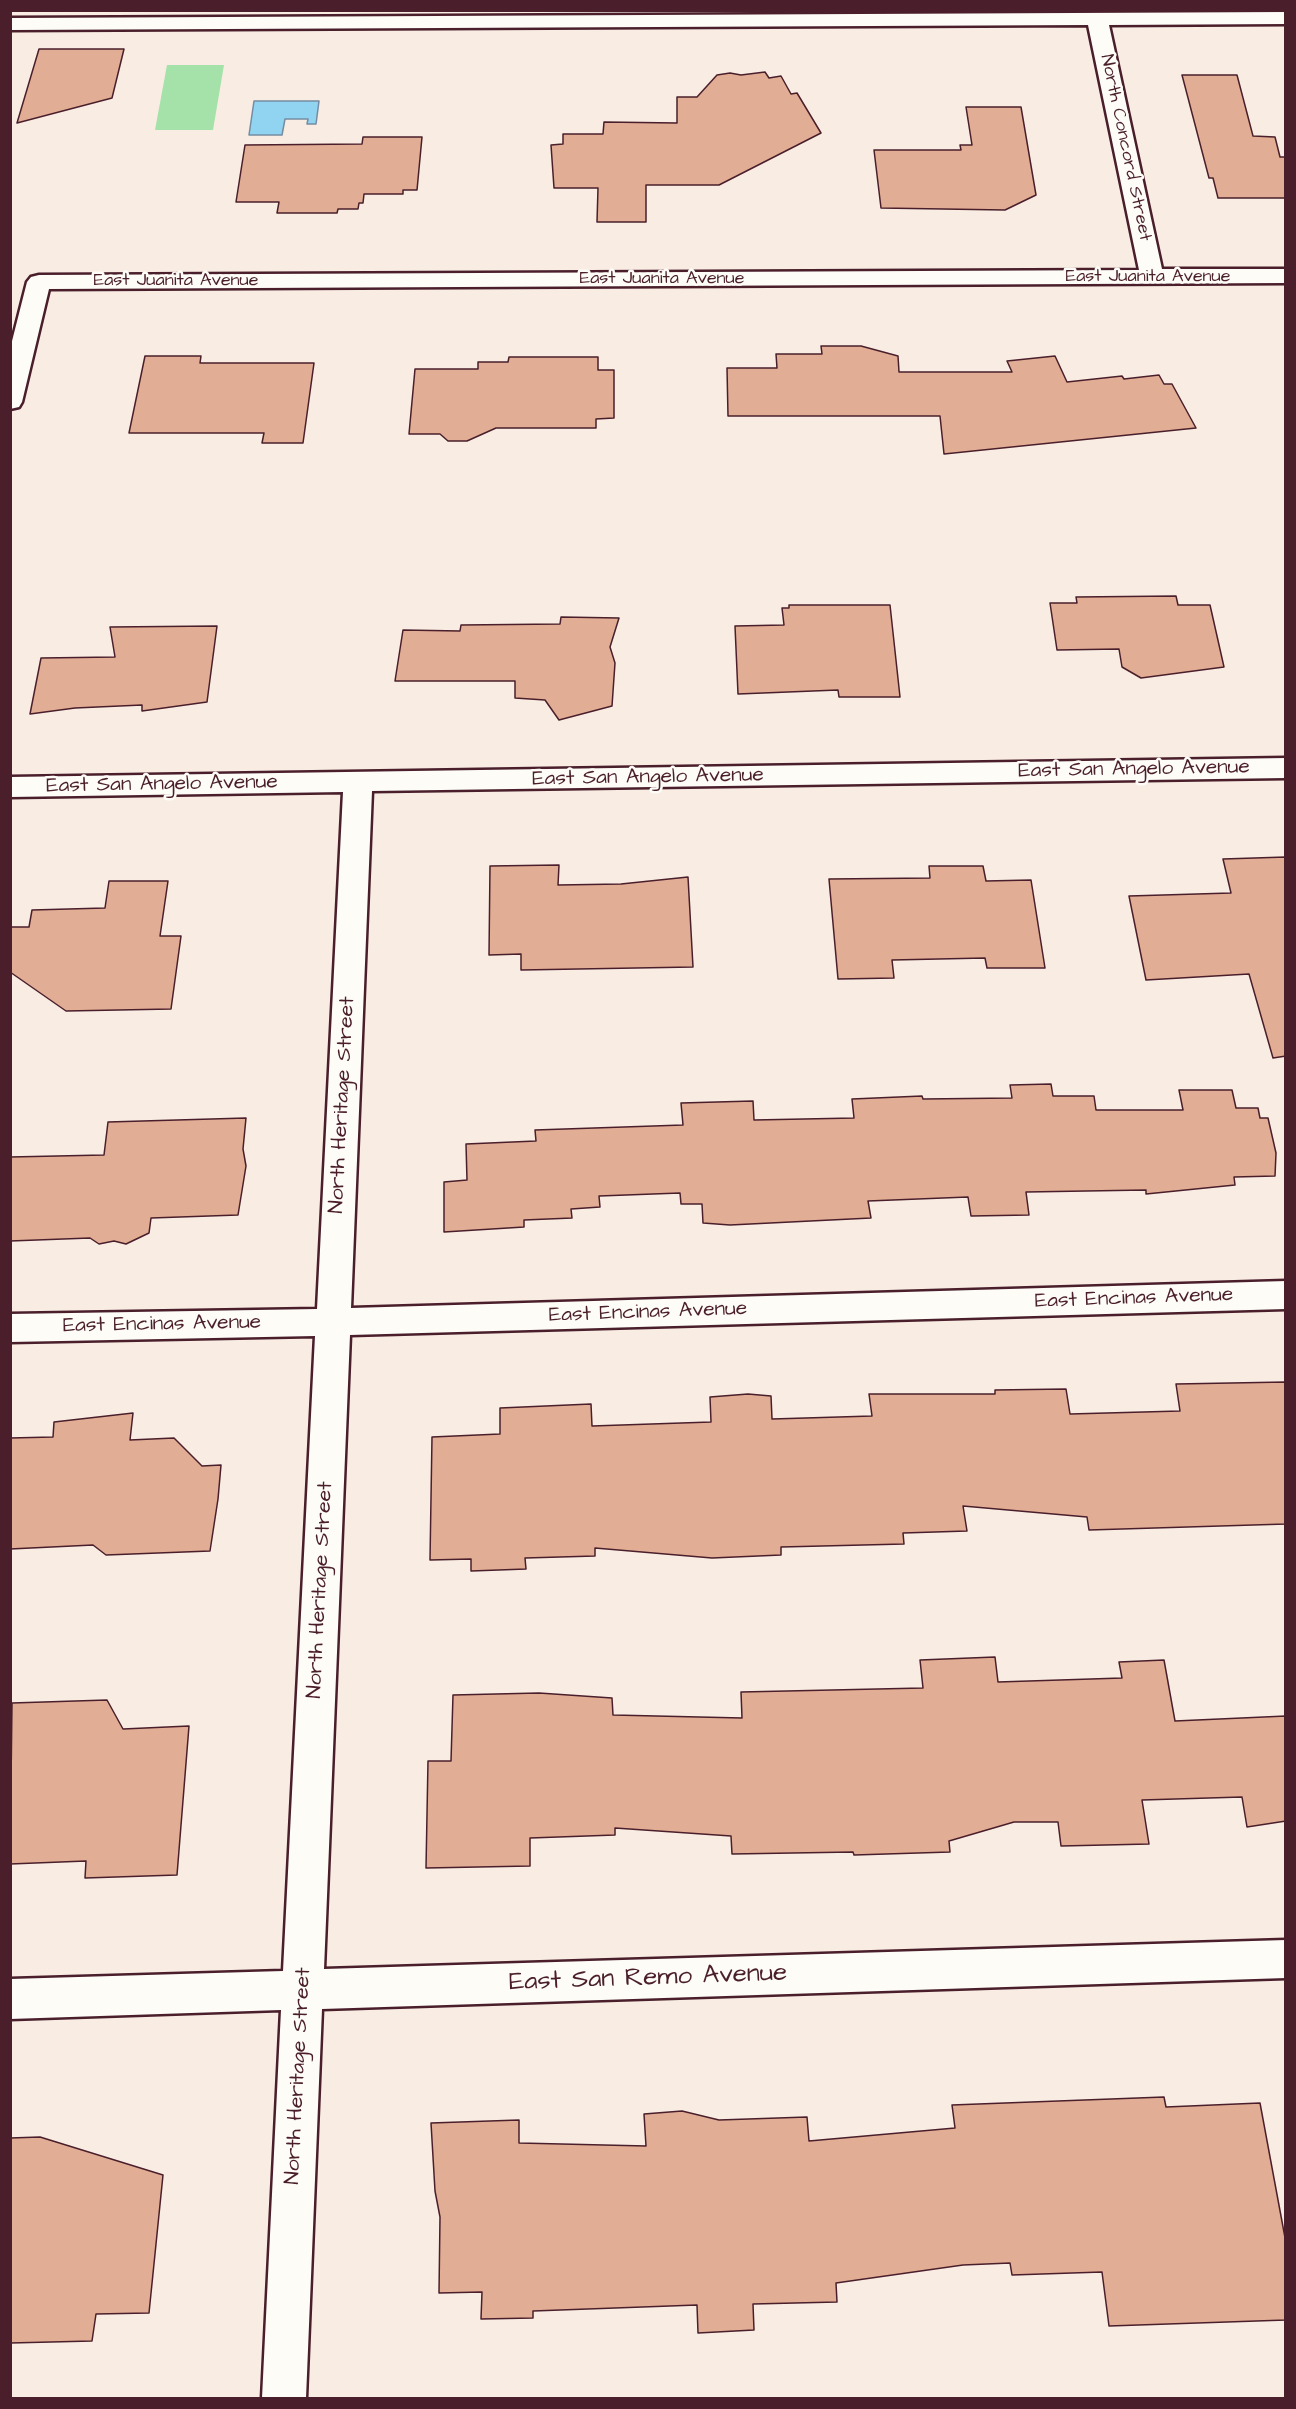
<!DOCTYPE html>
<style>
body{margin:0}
#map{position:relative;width:1296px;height:2409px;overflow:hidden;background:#f8ece3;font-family:"Architects Daughter",sans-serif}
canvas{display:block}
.frame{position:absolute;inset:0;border:12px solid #4a1f2b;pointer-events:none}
</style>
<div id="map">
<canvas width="1296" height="2409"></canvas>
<div class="frame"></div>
</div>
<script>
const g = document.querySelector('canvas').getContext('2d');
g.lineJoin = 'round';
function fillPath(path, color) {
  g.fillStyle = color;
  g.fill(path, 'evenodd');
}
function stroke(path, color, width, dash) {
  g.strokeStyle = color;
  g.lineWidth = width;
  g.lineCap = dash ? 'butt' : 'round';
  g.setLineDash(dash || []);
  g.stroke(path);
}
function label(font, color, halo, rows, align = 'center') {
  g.font = font + ' "Architects Daughter",sans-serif';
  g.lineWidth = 5;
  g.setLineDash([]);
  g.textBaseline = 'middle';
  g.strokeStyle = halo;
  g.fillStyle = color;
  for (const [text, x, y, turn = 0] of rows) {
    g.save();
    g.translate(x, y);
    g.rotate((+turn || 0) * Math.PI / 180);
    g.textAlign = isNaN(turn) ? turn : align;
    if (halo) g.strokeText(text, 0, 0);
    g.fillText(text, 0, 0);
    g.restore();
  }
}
fillPath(new Path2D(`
 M167 65H224L213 130H155Z`), '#a5e2a9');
const water = new Path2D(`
 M254 101H319L316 124H307L308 119H285L282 135H249Z`);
fillPath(water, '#91d4f2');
stroke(water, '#758ca2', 1.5);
const building = new Path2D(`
 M39 49H124L112 98 17 123Z
 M765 72 769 78 781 76 791 94 797 93 821 133 719 185H646V222H597L598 188H554L551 145 563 144V134H603L604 122 677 123V97H697L717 75 730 73 741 75Z
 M1182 75H1237L1253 136 1275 137 1280 157H1286V198H1218L1213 178H1209Z
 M966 107H1021L1036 195 1005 210 881 208 874 150H961L960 145H972Z
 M363 137H422L417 190H403V194H364L363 203H359L358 209H338L337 213H277L279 202H236L245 145 362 144Z
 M821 346H861L898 356 899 372H1012L1007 361 1055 356 1067 382 1122 376 1124 379 1159 375 1164 384H1172L1196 428 944 454 940 416H728L727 368H777L776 354H822Z
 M145 356H201L200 363H314L303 443H262L264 433H129Z
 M509 357H598V370H614V418L596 419V428H496L467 441H448L440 434H409L415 369H478V362H508Z
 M1176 596 1178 605H1210L1224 667 1141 678 1122 667 1119 649 1057 650 1050 603H1077L1076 597Z
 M789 605H890L900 697H839L838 690 738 694 735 626 784 625 782 608H789Z
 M561 617 619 618 610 647 615 663 612 706 559 720 545 700 515 698V681H395L403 630 460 631 461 625 560 624Z
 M217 626 207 702 142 711V705L75 708 30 714 41 658 115 657 110 627Z
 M1286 857V1056L1273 1058 1249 974 1146 980 1129 896 1231 893 1223 859Z
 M559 865 558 885 621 884 688 877 693 967 521 970V954L489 955 490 866Z
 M929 866H983L986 881 1031 880 1045 968H987L985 958 892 960 894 978 838 979 829 879 930 878Z
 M109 881H168L160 936H181L171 1009 66 1011 10 972V927H29L32 910 105 908Z
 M1051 1084 1053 1096H1094L1096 1110H1183L1179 1090H1232L1236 1108H1258L1260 1118H1268L1276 1153 1275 1176 1234 1177 1235 1185 1146 1194V1190L1026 1192 1029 1215 971 1216 968 1197 868 1201 871 1218 730 1225 703 1223 702 1204H681L680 1193 599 1196 600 1207 571 1209 572 1218 524 1220V1227L444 1232V1182L467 1180 466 1144 536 1141 535 1130 683 1125 681 1103 753 1101 754 1120 854 1118 852 1099 922 1096 923 1099 1012 1098 1010 1085Z
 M246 1118 243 1149 246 1166 238 1215 151 1218 149 1233 126 1244 114 1241 99 1244 90 1238 10 1241V1157L104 1155 108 1122Z
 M1286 1382V1524L1089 1530 1087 1517 963 1506 967 1531 903 1533 904 1544 781 1547V1555L712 1558 595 1548V1556L525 1558 526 1569 471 1571V1559L430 1560 432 1437 500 1434V1408L591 1404 592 1426 711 1422 710 1397 748 1394 771 1396 772 1419 872 1416 869 1394H995V1390L1066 1389 1070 1414 1180 1411 1176 1384Z
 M133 1413 130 1440 174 1438 202 1466 221 1465 218 1499 210 1551 106 1555 93 1545 10 1549V1438L53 1437 54 1422Z
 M995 1657 998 1682 1122 1678 1119 1662 1164 1660 1175 1721 1286 1716V1821L1247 1827 1242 1797 1142 1800 1149 1844 1061 1846 1058 1822H1014L949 1841 950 1852 854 1855 853 1852 732 1854 731 1836 615 1828V1835L530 1838V1866L426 1868 428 1761H451L453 1695 539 1693 612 1698 613 1715 742 1718 741 1692 923 1688 920 1660Z
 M107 1700 123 1729 189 1726 177 1875 85 1878 86 1861 10 1864 12 1703Z
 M1164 2097 1166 2107 1260 2103 1286 2243V2320L1109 2326 1102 2272 1012 2275 1010 2263 963 2265 836 2283 837 2302 753 2304 754 2330 698 2333 697 2305 533 2311V2318L481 2319 482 2292 439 2293 440 2217 435 2191 431 2123 519 2120V2143L646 2146 644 2114 682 2111 719 2120 807 2117 809 2141 955 2128 952 2105Z
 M40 2137 163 2175 149 2313 96 2314 92 2341 10 2343V2138Z`);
fillPath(building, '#e2ad95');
stroke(building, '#4a1f2b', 1.5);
const minor = new Path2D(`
 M1286 12V24L1109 25 1162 269H1286V283L49 289 22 402 19 407 10 409V349L27 282 31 277 39 275 1139 270 1088 25 10 30V18Z
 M1286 758V778L372 791 351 1308 1286 1281V1309L350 1335 324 1969 1286 1940V1978L322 2009 306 2398H262L281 2010 10 2019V1979L283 1971 315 1336 10 1342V1314L317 1309 343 792 10 797V777Z`);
stroke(minor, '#4a1f2b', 5);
fillPath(minor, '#fdfcf7');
label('18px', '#4a1f2b', '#fdfcf7', [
 ["North Concord Street",1125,148,78],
 ["East Juanita Avenue",1148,277],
 ["East Juanita Avenue",662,279],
 ["East Juanita Avenue",176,281]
]);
label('21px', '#4a1f2b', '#fdfcf7', [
 ["East San Angelo Avenue",1134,770,-1],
 ["East San Angelo Avenue",648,778,-1],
 ["East San Angelo Avenue",162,785,-1],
 ["North Heritage Street",343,1105,-87],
 ["East Encinas Avenue",1134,1299,-2],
 ["East Encinas Avenue",648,1313,-2],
 ["East Encinas Avenue",162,1325,-1],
 ["North Heritage Street",321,1590,-87],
 ["North Heritage Street",299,2076,-87]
]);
label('26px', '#4a1f2b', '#fdfcf7', [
 ["East San Remo Avenue",648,1979,-2]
]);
</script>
